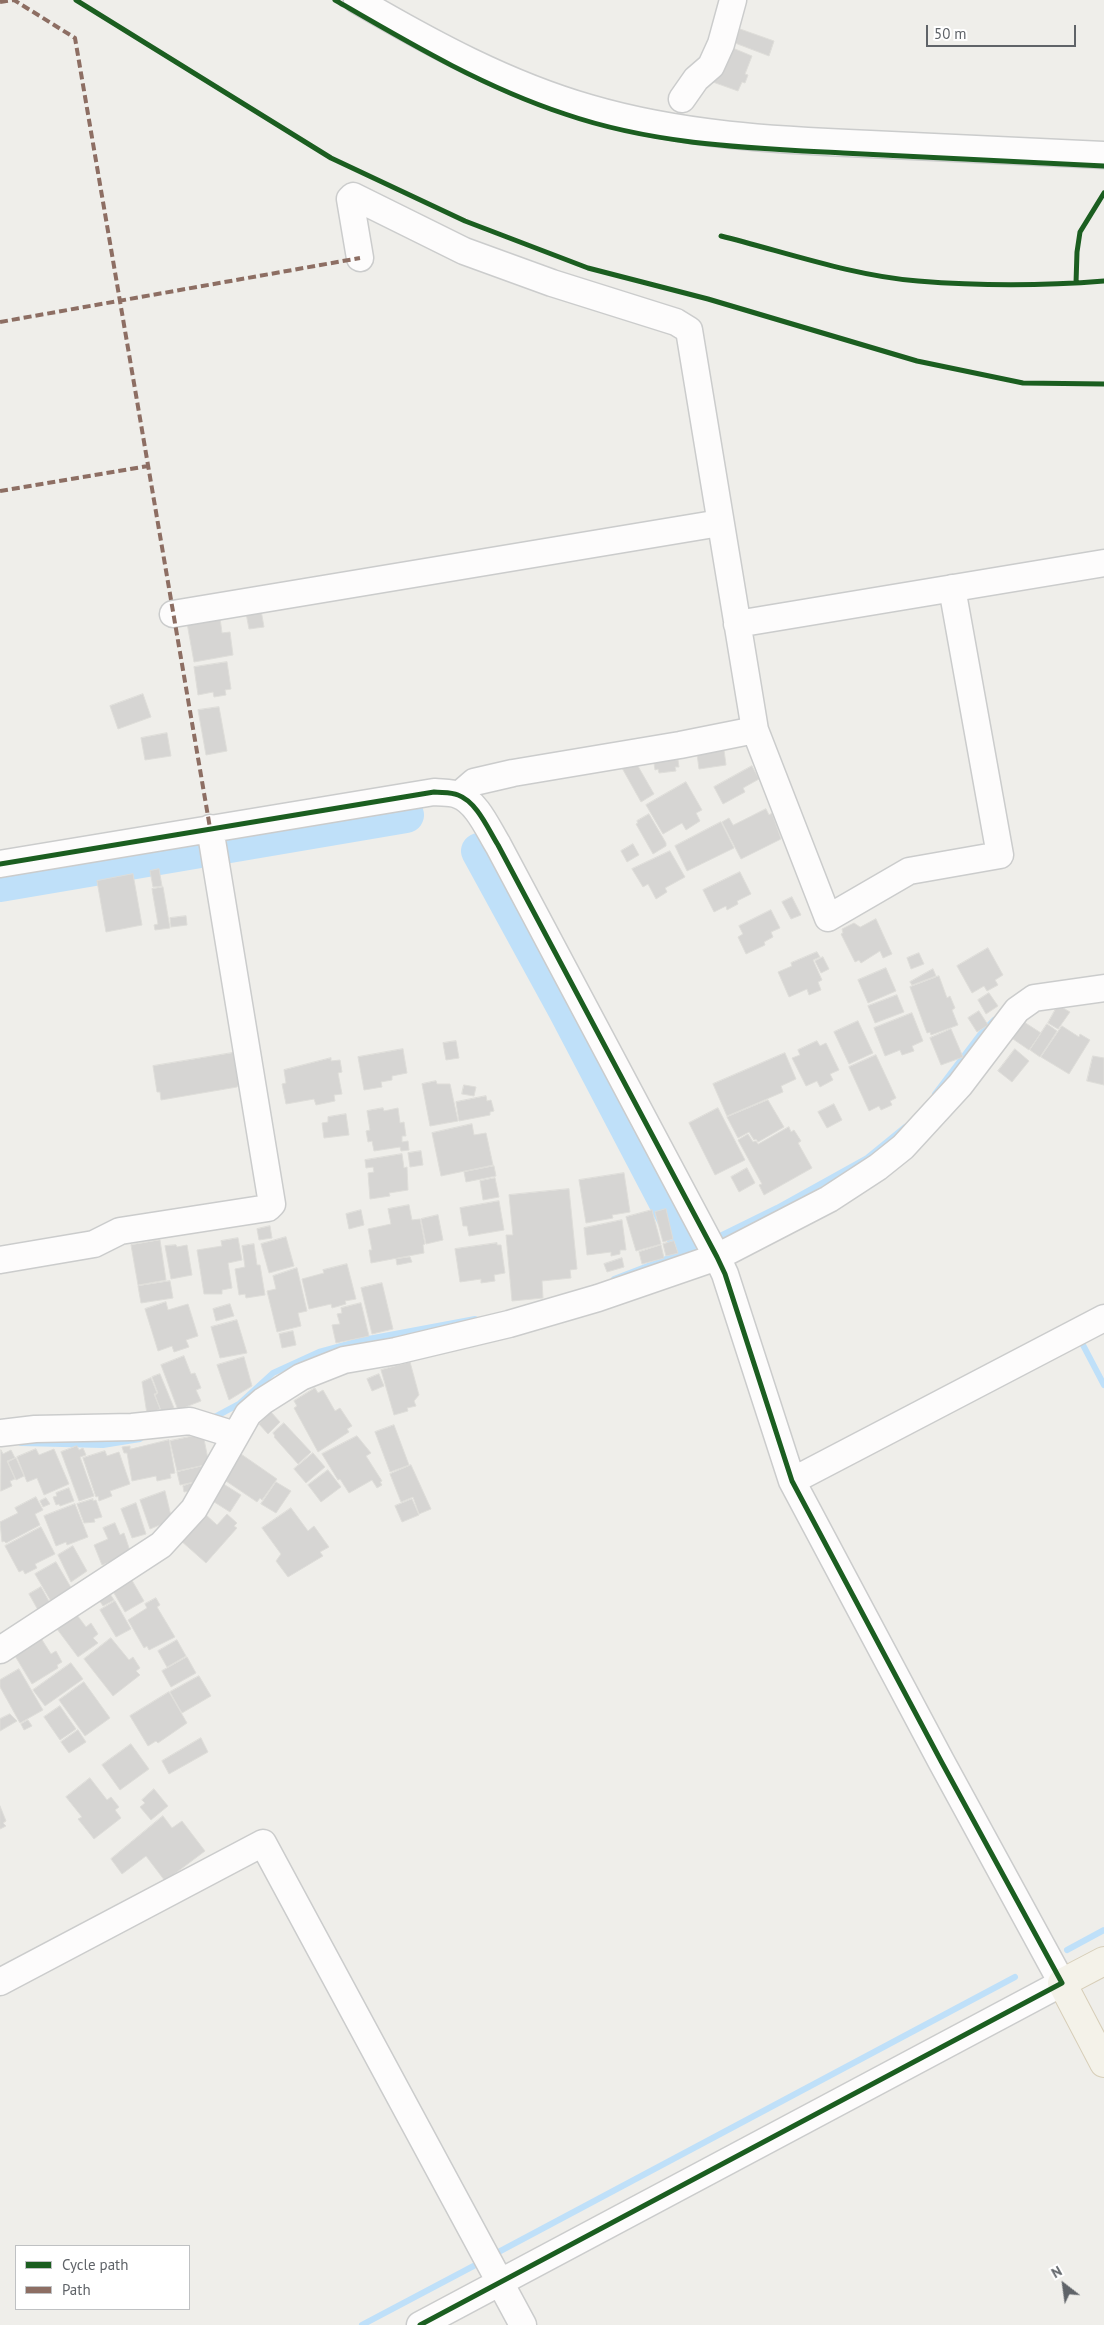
<!DOCTYPE html>
<style>
body{margin:0}
#map{position:relative;width:1104px;height:2325px;overflow:hidden;background:#efeeea;font-family:"PT Sans",sans-serif}
canvas{display:block}
.legend{position:absolute;left:15px;top:2245px;width:175px;height:65px;box-sizing:border-box;background:#fff;border:1px solid #bfc1c3;margin:0;padding:6px 9px;list-style:none;font-size:15px;color:#5f6368}
.legend li{display:flex;align-items:center;gap:10px;height:25px}
.legend b{width:25px;border:1px solid #bfc1c3}
.north{position:absolute;left:1039px;top:2260px;width:50px;height:50px;-webkit-text-stroke:4px #fff;paint-order:stroke;rotate:330deg;font-size:14px;font-weight:700;line-height:20px;text-align:center;color:#5f6368}
.north::after{content:'';display:block;margin:auto;width:18px;height:22px;background:#5f6368;clip-path:polygon(50% 0,100% 100%,50% 72%,0 100%)}
.scale{position:absolute;left:926px;top:25px;width:150px;height:22px;box-sizing:border-box;border:2px solid #5f6368;border-top:0;padding-left:6px;font-size:15px;line-height:18px;white-space:nowrap;color:#5f6368;-webkit-text-stroke:4px #fff;paint-order:stroke}
</style>
<div id="map">
<canvas width="1104" height="2325"></canvas>
<ul class="legend">
<li><b style="height:6px;background:#1b5e20"></b>Cycle path</li>
<li><b style="height:6px;background:#8d6e63"></b>Path</li>
</ul>
<div class="north">N</div>
<div class="scale">50 m</div>
</div>
<script>
const g = document.querySelector('canvas').getContext('2d');
g.lineJoin = 'round';
function stroke(path, color, width, dash) {
  g.strokeStyle = color;
  g.lineWidth = width;
  g.lineCap = dash ? 'butt' : 'round';
  g.setLineDash(dash || []);
  g.stroke(path);
}
function fillPath(path, color) {
  g.fillStyle = color;
  g.fill(path, 'evenodd');
}
stroke(new Path2D(`
 M935 1094 982 1032 994 1020
 M714 1239 777 1208 867 1158 905 1127
 M614 1279 705 1244
 M1083 1345 1104 1385
 M211 1419 239 1404 273 1373 319 1352 363 1340 475 1319
 M21 1443 103 1445 140 1439
 M1067 1950 1104 1930
 M491 2256 1015 1977
 M362 2325 483 2261`), '#bfe0f9', 6);
stroke(new Path2D(`
 M479 851 566 1010 686 1239 687 1252
 M0 884 406 815`), '#bfe0f9', 36);
const building = new Path2D(`
 M740 29 774 41 769 56 735 43Z
 M723 44 752 56 745 74 748 75 745 83 742 82 738 91 710 81Z
 M261 610 264 627 249 629 246 613Z
 M220 618 222 633 230 632 233 655 194 662 187 623Z
 M227 662 231 689 225 690 226 695 214 697 213 692 198 695 194 667Z
 M143 694 151 717 118 729 110 706Z
 M219 707 227 751 206 755 198 710Z
 M167 733 171 756 145 760 141 738Z
 M724 750 726 765 699 769 697 754Z
 M674 755 675 760H678L679 767H675L676 771 659 773 658 769 655 770 653 757Z
 M635 761 654 794 641 802 622 768Z
 M752 766 759 779 743 788 745 792 723 804 714 787Z
 M686 782 702 810 696 813 700 821 686 830 682 823 663 834 646 805Z
 M766 809 769 815 772 813 781 839 741 859 722 822 729 818 733 825Z
 M649 814 666 843V846L653 854 636 824 638 823 637 821Z
 M721 822 734 848 687 871 675 846Z
 M633 844 639 855 627 862 621 851Z
 M670 851 685 877 665 888 667 892 656 899 648 884 643 887 632 869Z
 M159 869 162 886 153 887 150 871Z
 M740 872 751 894 737 901 738 904 727 910 726 906 714 912 703 890Z
 M133 874 142 925 106 932 97 881Z
 M163 887 170 928 155 930 154 925 158 924 152 889Z
 M792 897 801 915 791 919 782 902Z
 M771 910 780 928 771 932 773 937 764 942 765 945 746 954 738 937 743 934 739 926Z
 M186 916 187 925 171 927 170 918Z
 M876 919 892 954 883 958 880 951 861 963 859 960 855 962 841 934 843 933 842 929 854 923 860 927Z
 M988 948 1003 975 995 980 998 985 987 991 984 986 972 993 957 966Z
 M817 952 820 957 813 960 822 980 818 982 821 990 809 995 807 989 789 997 778 972 792 966 791 963Z
 M919 953 924 964 911 969 907 958Z
 M823 957 829 969 821 973 815 961Z
 M886 968 896 991 868 1003 858 980Z
 M933 969 936 976 912 985 910 982Z
 M939 976 947 998 950 996 955 1008 952 1010 958 1025 931 1035 930 1032 927 1033 910 987Z
 M989 993 998 1006 986 1014 978 1000Z
 M897 995 904 1012 875 1023 868 1006Z
 M1058 1005 1070 1012 1058 1029 1048 1023Z
 M979 1011 988 1025 977 1032 968 1018Z
 M912 1013 923 1041 912 1046 914 1051 902 1055 900 1050 885 1056 874 1028Z
 M858 1021 873 1053 849 1064 834 1032Z
 M1024 1022 1041 1033 1029 1050 1013 1039Z
 M1047 1024 1057 1031 1040 1057 1030 1050Z
 M1062 1026 1079 1037 1080 1034 1090 1040 1069 1074 1041 1057Z
 M951 1029 963 1057 941 1065 930 1038Z
 M456 1041 459 1058 446 1060 443 1043Z
 M817 1041 820 1046 826 1043 839 1070 830 1074 833 1080 820 1087 817 1081 806 1086 792 1058 800 1055 798 1050Z
 M403 1049 407 1073 392 1076V1080L381 1082 382 1087 364 1090 358 1057Z
 M1015 1049 1029 1061 1012 1082 998 1071Z
 M238 1052 242 1079 237 1087 161 1100 160 1092H157L153 1066Z
 M785 1053 796 1079 781 1086 783 1092 727 1116 713 1084Z
 M876 1055 896 1098 890 1101 892 1105 881 1110 879 1106 869 1111 849 1067Z
 M1093 1056 1104 1058V1085L1087 1081Z
 M331 1058V1061L340 1060 342 1072 338 1073 342 1094 334 1095 335 1101 316 1105 314 1099 286 1104 282 1084 286 1083 284 1070Z
 M436 1081 437 1084H450L458 1121 430 1126 422 1084Z
 M464 1085 476 1087 474 1096 462 1094Z
 M486 1096 487 1101 491 1100 494 1111 490 1112V1115L459 1121 456 1102Z
 M768 1100 784 1127 758 1142 756 1139 754 1140 749 1132 738 1138 727 1117Z
 M834 1104 842 1120 827 1128 818 1112Z
 M383 1108 384 1111 398 1108 400 1123 404 1122 406 1136H402V1142L408 1141 409 1150 401 1151 400 1147 374 1151 372 1141 368 1142 366 1131 370 1130 367 1111Z
 M718 1108 745 1160 715 1175 689 1123Z
 M346 1114 349 1135 324 1138 322 1123 328 1122V1117Z
 M472 1124 474 1135 486 1133 493 1165 441 1176 432 1133Z
 M789 1127 791 1132 794 1130 801 1141 798 1143 812 1168 764 1195 759 1185 762 1184 738 1140 748 1134 753 1142 756 1141 758 1144Z
 M421 1151 423 1165 410 1167 408 1153Z
 M402 1154 404 1168 407 1167 408 1190 389 1193 390 1196 370 1199 368 1173 374 1172 373 1167 366 1168 365 1160Z
 M494 1166 496 1176 466 1182 464 1172Z
 M747 1168 755 1183 739 1192 731 1177Z
 M624 1173 630 1212 612 1215 613 1218 586 1223 579 1180Z
 M495 1178 499 1197 483 1200 480 1181Z
 M569 1189 577 1269 570 1270 571 1278 542 1281 543 1298 512 1301 506 1235H513L509 1195Z
 M499 1201 504 1230 469 1236 467 1226H463L460 1208Z
 M409 1205 412 1220 420 1219 425 1244 423 1245 424 1253 371 1263 369 1250H372L368 1229 391 1224 388 1209Z
 M666 1209 673 1239 663 1242 655 1212Z
 M361 1210 364 1225 349 1229 346 1214Z
 M652 1210 661 1244 636 1251 626 1217Z
 M438 1215 443 1240 426 1244 421 1219Z
 M622 1220 626 1250H620V1254L611 1256V1252L587 1255 584 1228Z
 M270 1226 272 1238 259 1240 257 1229Z
 M286 1237 294 1266 269 1273 261 1244Z
 M238 1238 242 1260 228 1263 232 1288 222 1290V1294H204L197 1250 222 1246 221 1241Z
 M160 1240 166 1280 138 1285 131 1245Z
 M674 1241 678 1253 666 1256 663 1244Z
 M497 1243V1245H501L505 1273 494 1275 495 1281 481 1283V1279L460 1282 455 1249Z
 M254 1244 257 1265H260L265 1295 246 1298 245 1294 239 1295 235 1269 245 1267 242 1246Z
 M176 1245 177 1247 187 1245 192 1275 171 1279 165 1246Z
 M661 1245 664 1258 642 1264 639 1252Z
 M410 1257 412 1262 397 1265 396 1259Z
 M622 1258 624 1267 607 1272 604 1264Z
 M347 1264 356 1299 345 1301 346 1304 332 1308 331 1304 309 1309 302 1279 324 1273 323 1270Z
 M297 1268 307 1311 298 1313 301 1326 277 1332 267 1291 276 1289 273 1276Z
 M170 1281 173 1298 141 1303 138 1286Z
 M382 1283 393 1329 372 1334 361 1288Z
 M166 1302 168 1310 188 1304 198 1336 186 1340 189 1347 174 1352 172 1346 158 1351 145 1309Z
 M361 1303 369 1336 336 1343 332 1325 340 1324 337 1314 342 1313 341 1308Z
 M230 1304 234 1316 216 1321 213 1309Z
 M237 1320 247 1353 220 1358 211 1327Z
 M293 1331 296 1345 282 1348 279 1334Z
 M184 1356 191 1374 195 1373 201 1388 196 1390 201 1401 178 1410 161 1365Z
 M244 1357 252 1386 229 1400 217 1365Z
 M410 1362 419 1395 414 1401 416 1406 407 1408 408 1411 394 1415 381 1370Z
 M160 1374 174 1408 162 1413 155 1395 158 1393 152 1377Z
 M379 1374 384 1386 372 1391 367 1379Z
 M151 1378 157 1393 154 1394 160 1409 147 1414 142 1382Z
 M315 1388 318 1393 323 1390 335 1411 340 1408 352 1426 347 1429 349 1432 318 1452 294 1408 297 1406 294 1401Z
 M271 1412 280 1422 268 1434 259 1424Z
 M284 1423 311 1452 298 1464 274 1437 275 1436 273 1433Z
 M394 1425 409 1465 390 1472 375 1432Z
 M203 1434 209 1464 177 1471 170 1441Z
 M357 1436 371 1453 366 1456 382 1481 380 1482 382 1485 377 1488 372 1480 349 1493 340 1479 338 1480 322 1454Z
 M169 1440 175 1473 170 1474 171 1478 157 1481 156 1476 132 1481 127 1453H124L122 1447 130 1446V1449Z
 M77 1446 79 1450 83 1448 86 1455 80 1457 94 1496 79 1501 61 1452Z
 M36 1449 39 1455 54 1449 69 1484 44 1495 37 1478 27 1482 17 1457Z
 M1 1450 3 1454 11 1450 15 1458 7 1461 15 1479 10 1481 12 1486 1 1491Z
 M105 1451 107 1456 119 1452 130 1484 110 1491 112 1496 99 1501 98 1496 96 1497 83 1458Z
 M313 1453 325 1467 306 1483 294 1469Z
 M241 1454 277 1479 262 1500 260 1498 257 1502 223 1479Z
 M16 1458 24 1476 16 1480 8 1462Z
 M207 1465 199 1481 180 1485 177 1472Z
 M411 1465 431 1509 419 1514 413 1497 401 1502 390 1474Z
 M328 1470 341 1487 321 1502 308 1485Z
 M195 1482 194 1490 184 1492 183 1486Z
 M276 1482 291 1491 276 1513 261 1504Z
 M222 1483 241 1495 230 1512 211 1500Z
 M69 1488 74 1501 60 1506 59 1504 56 1505 53 1497 57 1496 56 1493Z
 M165 1491 172 1520 150 1529 140 1500Z
 M36 1497 43 1510 35 1514 40 1525 6 1543 4 1541 2 1542 0 1522 18 1513 15 1508Z
 M46 1498 50 1504 43 1507 40 1501Z
 M93 1499V1501L96 1500 102 1517 94 1519 95 1522 84 1523 77 1504Z
 M412 1499 419 1515 402 1522 395 1506Z
 M136 1503 146 1534 132 1538 121 1509Z
 M75 1504 88 1537 67 1545 66 1542 56 1546 44 1516Z
 M291 1508 308 1531 314 1526 329 1547 320 1552 323 1556 288 1577 276 1561 281 1554 262 1528Z
 M204 1513 217 1525 227 1514 237 1523 234 1526 237 1528 206 1563 180 1540Z
 M115 1523 120 1535 124 1533 131 1554 102 1565 94 1545 108 1539 103 1528Z
 M41 1527 55 1554 35 1564 37 1568 25 1574 23 1570 19 1572 5 1546Z
 M73 1546 87 1571 71 1582 58 1555Z
 M56 1562 73 1591 52 1603 35 1574Z
 M130 1577 144 1601 125 1612 111 1588Z
 M41 1587 50 1603 38 1610 29 1594Z
 M110 1594 114 1600 103 1606 99 1600Z
 M156 1598 160 1605 157 1607 175 1637 149 1650 147 1646 144 1648 128 1620 147 1608 145 1604Z
 M115 1601 131 1629 116 1637 100 1610Z
 M77 1615 86 1627 91 1623 98 1634 93 1638 98 1643 78 1657 57 1629Z
 M39 1635 51 1654 56 1651 62 1662 57 1665 58 1668 32 1684 12 1651Z
 M111 1638 129 1660 133 1657 140 1668 136 1671 140 1675 113 1696 84 1659Z
 M177 1640 186 1656 167 1667 158 1651Z
 M187 1657 196 1673 171 1687 162 1671Z
 M71 1663 83 1679 45 1706 33 1690Z
 M19 1669 43 1710 20 1723 0 1687V1680Z
 M199 1676 211 1696 182 1713 170 1692Z
 M84 1682 110 1718 85 1736 59 1700Z
 M169 1692 187 1723 158 1743 156 1741 148 1746 130 1716Z
 M60 1706 76 1729 60 1740 44 1717Z
 M10 1714 17 1721 0 1731V1719Z
 M28 1720 32 1726 24 1730 21 1724Z
 M78 1730 86 1742 69 1753 61 1742Z
 M201 1738 208 1752 169 1774 162 1761Z
 M131 1744 149 1769 120 1790 102 1765Z
 M90 1778 107 1800 111 1797 119 1807 115 1810 121 1818 94 1839 78 1819 82 1817 66 1797Z
 M154 1789 168 1806 151 1820 140 1807 145 1803 142 1800Z
 M0 1806 6 1821 3 1823 6 1826 0 1829Z
 M163 1816 172 1828 182 1821 205 1851 165 1881 146 1856 122 1874 111 1859Z`);
fillPath(building, '#d6d5d3');
stroke(building, '#deddd9', 1);
const minor = new Path2D(`
 M357 0C431 43 506 84 589 108 681 135 775 140 870 144 948 148 1026 152 1104 155
 M682 99 696 79 711 66 721 44 733 0
 M360 258 350 199 353 196 464 251 552 283 676 322 689 330 755 730 680 745 513 773 474 782 459 795
 M173 614 720 523
 M737 624 1104 563
 M755 730 828 918 909 871 1000 855 952 588
 M0 864 434 792C442 793 451 792 458 795 477 802 488 829 498 845L717 1257 725 1274 792 1481 941 1761 1062 1983 420 2325
 M0 1260 94 1244 120 1231 268 1208 272 1204 210 828
 M0 1433 35 1429 132 1427 190 1421 235 1435
 M792 1481 1104 1318
 M0 1650 161 1545 194 1509 248 1414 263 1401 301 1377 344 1360 396 1351 509 1324 598 1298 717 1257 829 1199 878 1167 903 1147 960 1085 1017 1010 1034 998 1104 988
 M0 1982 263 1843 523 2325`);
const major = new Path2D(`
 M1104 1961 1062 1983 1104 2063`);
stroke(minor, '#cbcccc', 29);
stroke(major, '#d7ceb8', 30);
stroke(minor, '#fdfcfc', 26);
stroke(major, '#f4f2e9', 28);
stroke(new Path2D(`
 M0 2 14 0 75 38 210 828
 M0 322 360 258
 M0 491 148 466`), '#8d6e63', 4, [8, 4]);
stroke(new Path2D(`
 M76 0 331 158 465 221 588 268 708 299 917 361 1023 383 1104 384
 M335 0C409 43 483 87 565 114 655 145 749 148 843 153 930 157 1017 162 1104 166
 M721 236C785 252 853 276 918 281 979 286 1043 286 1104 281
 M1076 283 1077 252 1080 232 1104 193
 M0 864 434 792C442 793 451 792 458 795 477 802 488 829 498 845L717 1257 725 1274 792 1481 941 1761 1062 1983 420 2325`), '#1b5e20', 5);
</script>
